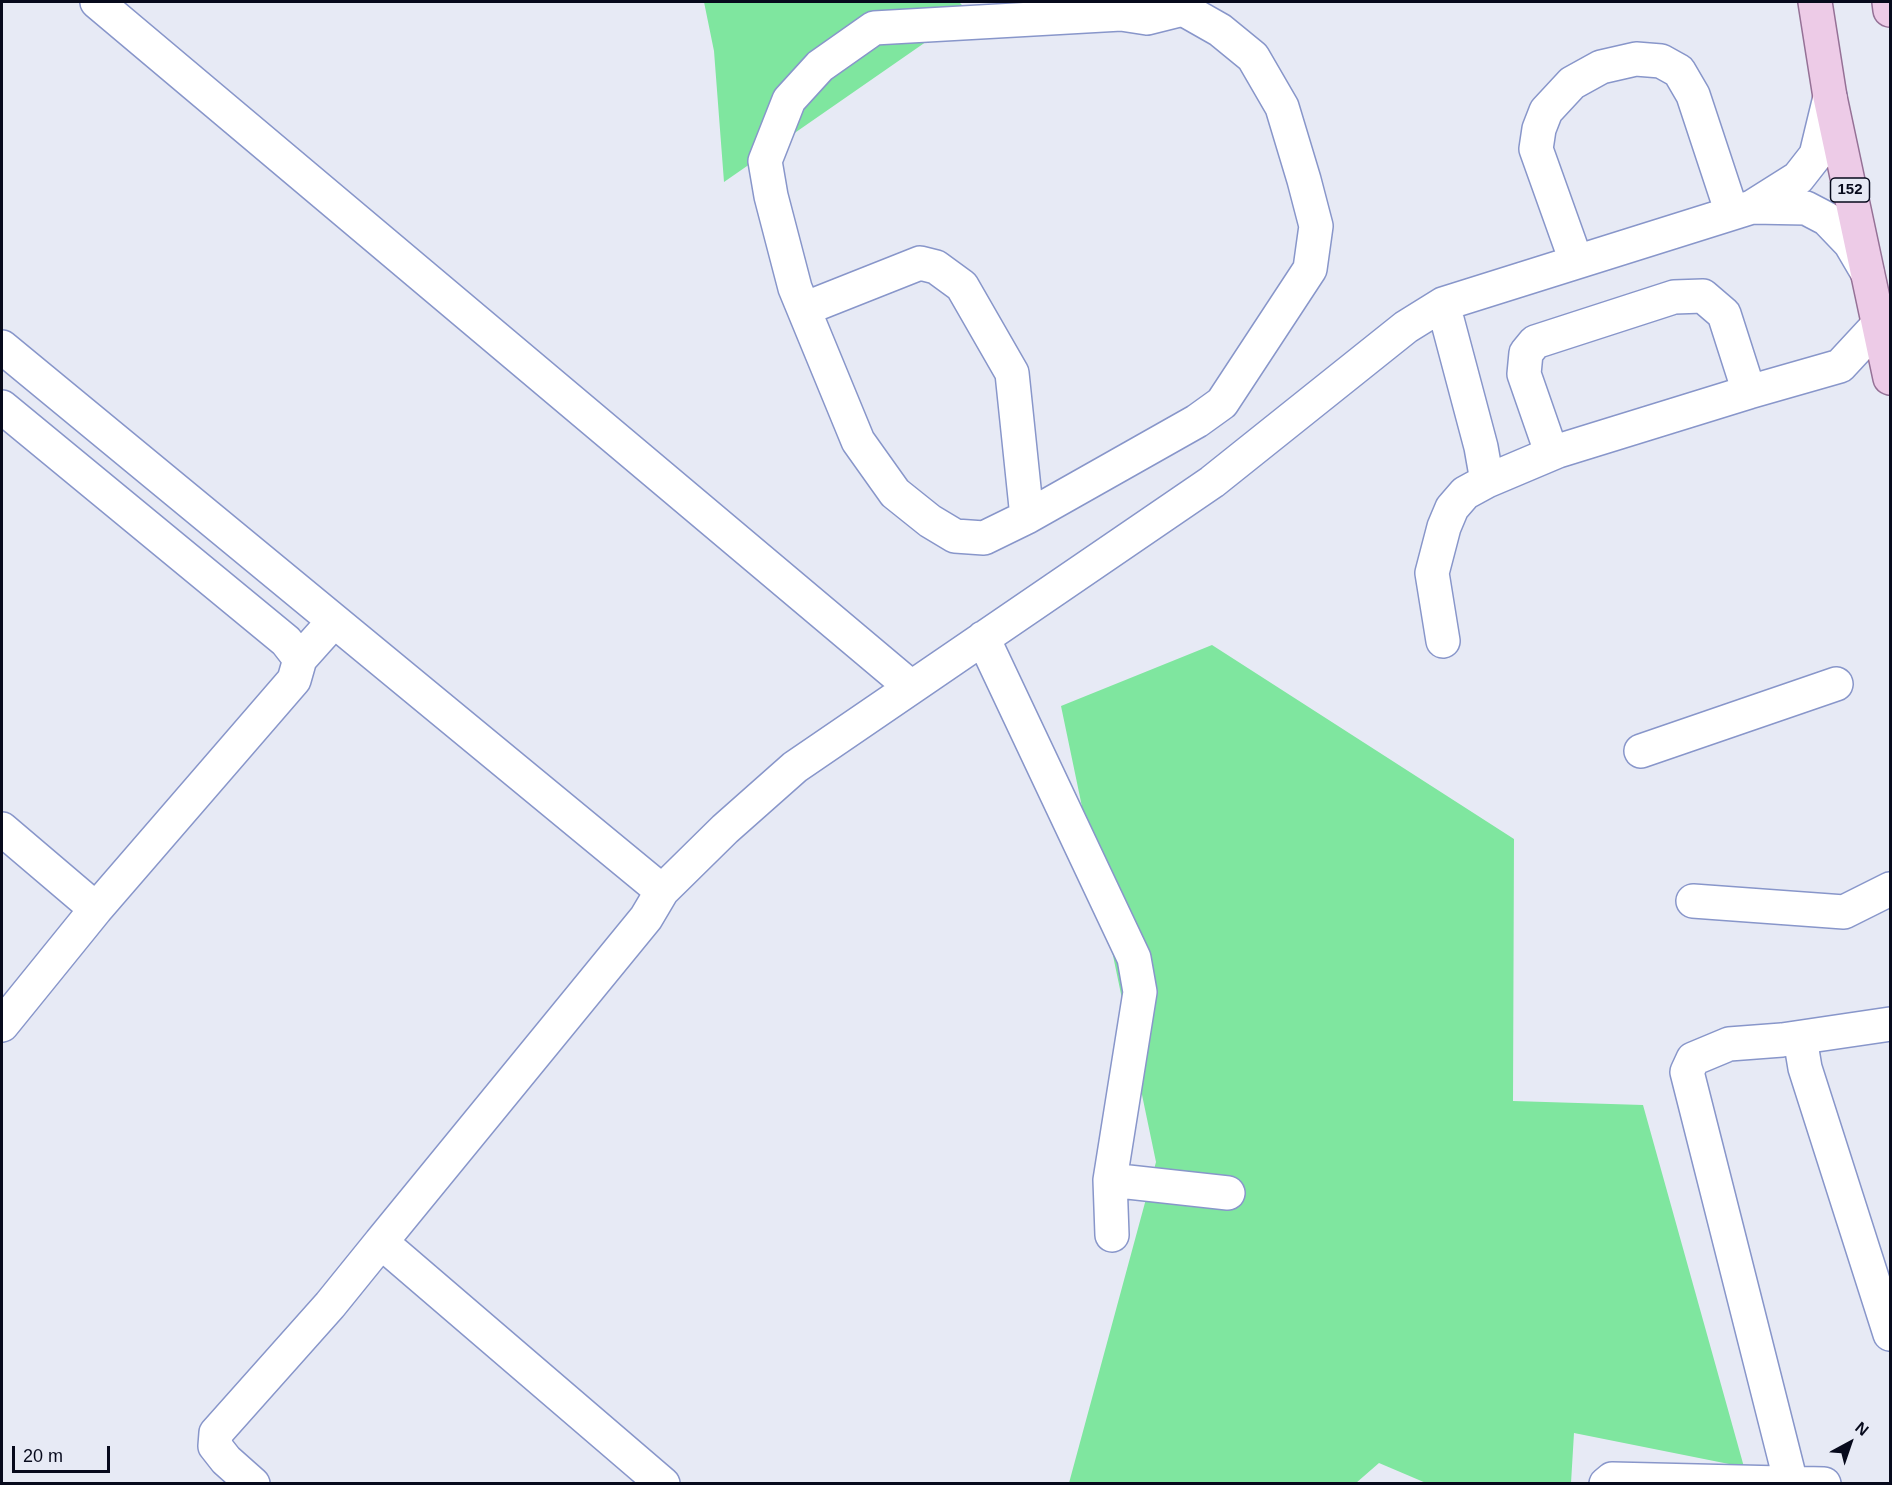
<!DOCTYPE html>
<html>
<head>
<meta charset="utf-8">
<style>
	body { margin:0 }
	#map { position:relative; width:1892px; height:1485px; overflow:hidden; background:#e7eaf5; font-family:Arial,sans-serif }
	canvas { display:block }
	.frame { position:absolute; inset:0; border:3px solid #070a1c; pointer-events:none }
	.north { position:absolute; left:1820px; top:1413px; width:60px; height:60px; -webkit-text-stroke:4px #e7eaf5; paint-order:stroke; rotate:40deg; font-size:16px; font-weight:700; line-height:24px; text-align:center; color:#070a1c }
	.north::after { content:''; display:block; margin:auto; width:21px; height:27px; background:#070a1c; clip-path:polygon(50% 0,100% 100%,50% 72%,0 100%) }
	.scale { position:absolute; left:12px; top:1446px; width:98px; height:27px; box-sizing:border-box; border:3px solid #070a1c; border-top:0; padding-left:8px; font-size:18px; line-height:21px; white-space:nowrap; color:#070a1c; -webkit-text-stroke:4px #e7eaf5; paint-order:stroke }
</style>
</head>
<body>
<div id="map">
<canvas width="1892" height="1485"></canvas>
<div class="frame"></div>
<div class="north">N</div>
<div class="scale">20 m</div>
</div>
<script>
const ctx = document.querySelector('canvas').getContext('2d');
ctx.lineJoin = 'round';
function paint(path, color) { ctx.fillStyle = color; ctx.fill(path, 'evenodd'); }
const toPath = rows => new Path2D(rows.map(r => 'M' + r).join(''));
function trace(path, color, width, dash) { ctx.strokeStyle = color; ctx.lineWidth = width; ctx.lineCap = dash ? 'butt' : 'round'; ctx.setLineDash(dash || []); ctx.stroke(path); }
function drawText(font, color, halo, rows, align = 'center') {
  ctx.font = font + ' Arial,sans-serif'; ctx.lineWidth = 4.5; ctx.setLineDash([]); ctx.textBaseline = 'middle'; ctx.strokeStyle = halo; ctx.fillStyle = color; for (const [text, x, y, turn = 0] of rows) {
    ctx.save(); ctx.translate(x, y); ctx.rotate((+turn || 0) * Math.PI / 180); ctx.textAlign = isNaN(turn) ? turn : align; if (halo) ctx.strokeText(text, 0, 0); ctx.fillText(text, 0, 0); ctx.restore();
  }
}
paint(toPath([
	[704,2,959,2,969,12,724,182,714,51],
	[1212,645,1514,839,1513,1101,1643,1105,1744,1467,1574,1433,1571,1483,1426,1483,1379,1463,1356,1483,1069,1483,1156,1162,1061,706]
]), '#7fe69f');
const minor = toPath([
	[97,2,911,687],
	[1183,9,1220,30,1253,57,1282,107,1304,180,1316,226,1310,269,1222,403,1197,421,1027,517,984,538,955,536,930,521,895,493,858,441,795,288,771,196,765,161,789,100,820,66,874,28,1121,14,1147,18,1183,9],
	[1830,97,1816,155,1798,178,1752,207,1806,208,1827,219,1850,243,1867,272],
	[1576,261,1536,149,1539,129,1546,111,1572,83,1601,67,1636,59,1661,61,1679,71,1693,95,1732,213],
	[804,309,920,263,936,267,962,286,1012,373,1027,517],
	[2,347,662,891],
	[1749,392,1558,451,1548,443,1524,374,1526,353,1535,342,1674,297,1703,296,1724,314,1749,392,1840,366,1878,325],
	[2,407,286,641,300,659],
	[1487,481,1558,451],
	[983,638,1134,958,1140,992,1110,1180,1112,1235],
	[1443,641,1432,573,1444,527,1452,508,1465,493,1487,481,1481,447,1443,304],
	[1641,751,1836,684],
	[2,829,96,909],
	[1693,901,1844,912,1890,889],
	[2,1025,96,909,294,680,300,659,334,621],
	[1800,1038,1805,1068,1890,1334],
	[1110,1180,1228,1193],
	[1791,1483,1687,1072,1693,1059,1729,1044,1782,1040,1890,1024],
	[253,1484,226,1460,215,1446,216,1433,330,1305,381,1242],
	[663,1484,381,1242,646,918,662,891,725,829,795,767,1212,482,1406,327,1443,304,1752,207],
	[1606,1484,1612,1479,1824,1484]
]);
const major = toPath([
	[1815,2,1830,97,1890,378],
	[1889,2,1890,10]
]);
trace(minor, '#8896ca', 36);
trace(major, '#957196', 36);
trace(minor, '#fff', 33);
trace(major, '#edcbe7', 33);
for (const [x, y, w] of [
	[1850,190,39]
]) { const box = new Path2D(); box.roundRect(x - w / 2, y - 12, w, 24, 4.5); ctx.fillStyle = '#e7eaf5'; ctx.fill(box); trace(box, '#070a1c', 1.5); }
drawText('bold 15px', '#070a1c', null, [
	["152",1850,190]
]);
</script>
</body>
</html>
